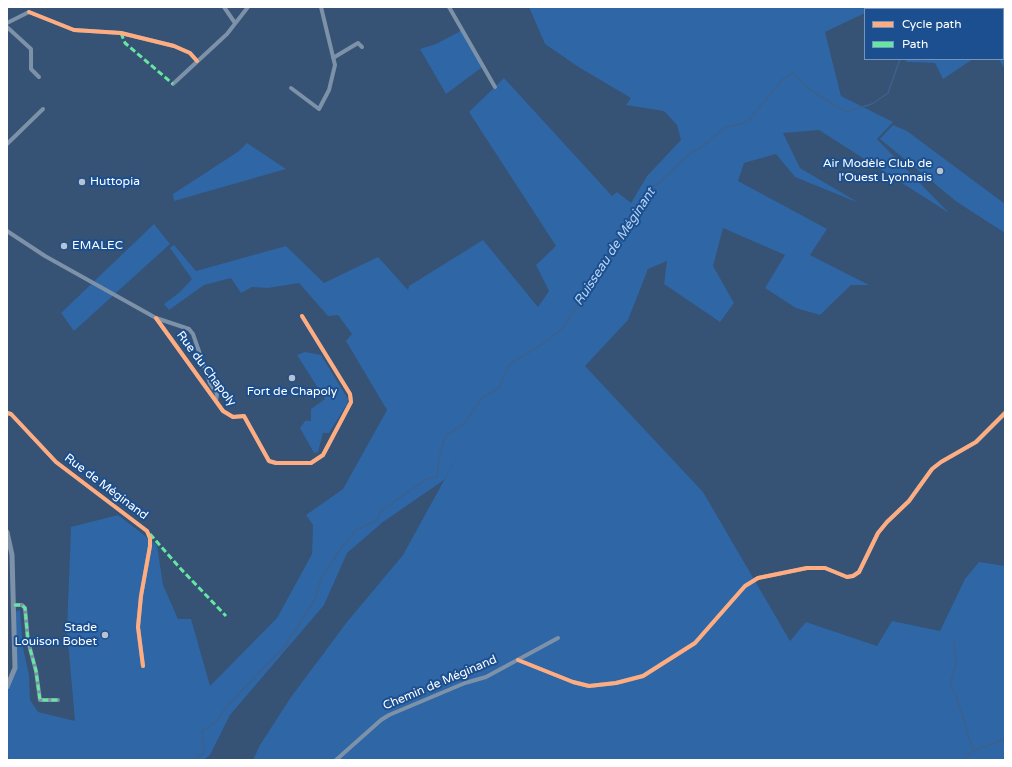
<!DOCTYPE html>
<html>
<head>
<meta charset="utf-8">
<style>
	body { margin:0 }
	#map { position:relative; width:1012px; height:767px; overflow:hidden; background:#365274; font-family:"Varela Round",sans-serif }
	canvas { display:block }
	.frame { position:absolute; inset:0; border:8px solid #fff; pointer-events:none }
	.legend { position:absolute; left:864px; top:8px; width:140px; height:52px; box-sizing:border-box; background:#1b4f8f; border:1px solid #7695bc; margin:0; padding:5px 7px; list-style:none; font-size:12px; color:#fff }
	.legend li { display:flex; align-items:center; gap:8px; height:20px }
	.legend b { width:20px; border:1px solid #7695bc }
</style>
</head>
<body>
<div id="map">
<canvas width="1012" height="767"></canvas>
<div class="frame"></div>
<ul class="legend">
<li><b style="height:5px;background:#ffac80"></b>Cycle path</li>
<li><b style="height:5px;background:#66e7a1"></b>Path</li>
</ul>
</div>
<script>
const ctx = document.querySelector('canvas').getContext('2d');
ctx.lineJoin = 'round';
function paint(path, color) { ctx.fillStyle = color; ctx.fill(path, 'evenodd'); }
const toPath = rows => new Path2D(rows.map(r => 'M' + r).join(''));
function trace(path, color, width, dash) { ctx.strokeStyle = color; ctx.lineWidth = width; ctx.lineCap = dash ? 'butt' : 'round'; ctx.setLineDash(dash || []); ctx.stroke(path); }
function drawText(font, color, halo, rows, align = 'center') {
  ctx.font = font + ' "Varela Round",sans-serif'; ctx.lineWidth = 4; ctx.setLineDash([]); ctx.textBaseline = 'middle'; ctx.strokeStyle = halo; ctx.fillStyle = color; for (const [text, x, y, turn = 0] of rows) {
    ctx.save(); ctx.translate(x, y); ctx.rotate((+turn || 0) * Math.PI / 180); ctx.textAlign = isNaN(turn) ? turn : align; if (halo) ctx.strokeText(text, 0, 0); ctx.fillText(text, 0, 0); ctx.restore();
  }
}
paint(toPath([
	[529,7,878,7,865,9,865,13,825,32,841,96,893,122,877,139,949,213,819,130,783,133,800,168,859,203,795,177,776,154,744,163,738,181,827,229,810,255,869,285,851,285,820,315,796,308,765,288,785,255,723,228,713,266,734,303,720,322,664,284,667,261,648,269,628,320,585,366,703,492,790,641,806,622,877,646,892,621,940,631,965,579,979,562,1005,566,1005,760,253,760,260,745,291,697,347,622,403,555,464,444,444,480,383,522,347,553,324,605,230,715,210,755,204,760,9,760,7,753,7,693,16,671,14,612,20,610,23,648,29,675,30,700,38,712,75,721,67,630,71,527,118,515,157,545,163,585,178,619,191,619,210,686,277,618,312,554,313,525,306,515,343,489,387,410,346,341,352,334,338,315,328,316,299,283,268,288,252,287,241,293,231,278,204,285,169,310,164,304,180,292,192,279,170,248,174,245,196,271,286,246,324,283,378,257,408,290,409,286,483,240,538,307,549,291,536,265,556,246,469,112,504,78,612,196,617,192,631,203,647,176,681,140,677,125,664,111,626,105,631,98,580,68,545,44],
	[923,7,1005,7,1005,70,999,59,1003,59,1003,9,923,9],
	[461,28,484,69,481,68,446,94,420,49,436,44,459,32],
	[904,59,973,59,943,79,935,63,907,62],
	[893,125,907,131,1005,204,1005,233,957,202,880,139],
	[247,143,286,169,174,201,173,194,239,151],
	[154,224,170,244,74,331,61,313],
	[305,352,321,355,348,399,347,404,329,433,323,433,318,452,314,453,300,428,305,421,311,421,311,409,325,399,297,355]
]), '#2f66a5');
trace(toPath([
	[905,9,905,8],
	[1003,23,1005,22],
	[915,59,923,60,932,59],
	[954,643,956,665,950,683,957,698,973,751],
	[193,760,204,753,202,731,215,723,228,705,285,646,314,601,321,579,338,552,356,530,377,520,381,511,425,480,437,476,439,457,446,435,464,424,482,398,500,387,503,377,510,364,541,345,563,328,631,218,642,210,654,187,692,152,701,148,724,128,747,122,782,80,793,73,809,89,846,112,872,104,888,93,900,59],
	[964,760,973,751,1005,739]
]), '#3b618d', 1.5);
trace(toPath([
	[224,7,235,23],
	[449,7,495,87],
	[29,12,74,30,121,33,174,46,190,53,197,61],
	[7,23,29,12],
	[7,27,31,49,31,69,39,77],
	[333,58,358,43,362,47],
	[173,84,227,34,248,7],
	[291,88,319,109,329,90,335,65,321,7],
	[7,144,43,109],
	[7,231,45,256,156,318,189,329,193,334,210,383,217,394,216,401],
	[156,318,223,411,233,417,244,416,269,461,276,463,311,463,323,455,351,402,350,394,302,316],
	[7,413,11,414,56,462,147,531,150,538,150,546,141,596,138,627,143,666],
	[14,605,22,605,25,608,28,641,36,671,40,700,58,700],
	[518,660,573,682,589,686,616,683,643,676,695,643,745,586,758,578,807,568,825,568,847,577,853,576,859,572,878,533,887,522,909,501,932,469,941,462,976,442,1005,413],
	[336,760,381,720,389,715,465,683,486,677,558,638]
]), '#7d92a8', 4);
trace(toPath([
	[7,532,12,555,15,668,7,687]
]), '#7d92a8', 5);
trace(toPath([
	[121,33,125,43,173,84],
	[150,534,179,567,226,616],
	[14,605,22,605,25,608,28,641,36,671,40,700,58,700]
]), '#66e7a1', 3, [6, 3]);
trace(toPath([
	[29,12,74,30,121,33,174,46,190,53,197,61],
	[156,318,223,411,233,417,244,416,269,461,276,463,311,463,323,455,351,402,350,394,302,316],
	[7,413,11,414,56,462,147,531,150,538,150,546,141,596,138,627,143,666],
	[518,660,573,682,589,686,616,683,643,676,695,643,745,586,758,578,807,568,825,568,847,577,853,576,859,572,878,533,887,522,909,501,932,469,941,462,976,442,1005,413]
]), '#ffac80', 4);
for (const [x, y, r, color] of [
	[940,171,4,"#b9c2ce"],
	[82,182,4,"#b9c2ce"],
	[64,246,4,"#b9c2ce"],
	[292,378,4,"#b9c2ce"],
	[105,635,4,"#b9c2ce"]
]) { const dot = new Path2D(); dot.arc(x, y, r, 0, 2 * Math.PI); ctx.fillStyle = color; ctx.fill(dot); trace(dot, '#1b4f8f', 1.5); }
drawText('12px', '#fff', '#1b4f8f', [
	["Air Modèle Club de",932,164],
	["l'Ouest Lyonnais",932,178],
	["Huttopia",90,182,"left"],
	["EMALEC",72,246,"left"],
	["Fort de Chapoly",292,392,"center"],
	["Stade",97,628],
	["Louison Bobet",97,642]
], 'right');
drawText('12px', '#fff', '#1b4f8f', [
	["Rue du Chapoly",206,369,53],
	["Rue de Méginand",106,487,37],
	["Chemin de Méginand",440,683,-23]
]);
drawText('italic 13px', '#b5d3f5', '#1b4f8f', [
	["Ruisseau de Méginant",615,247,-57]
]);
</script>
</body>
</html>
